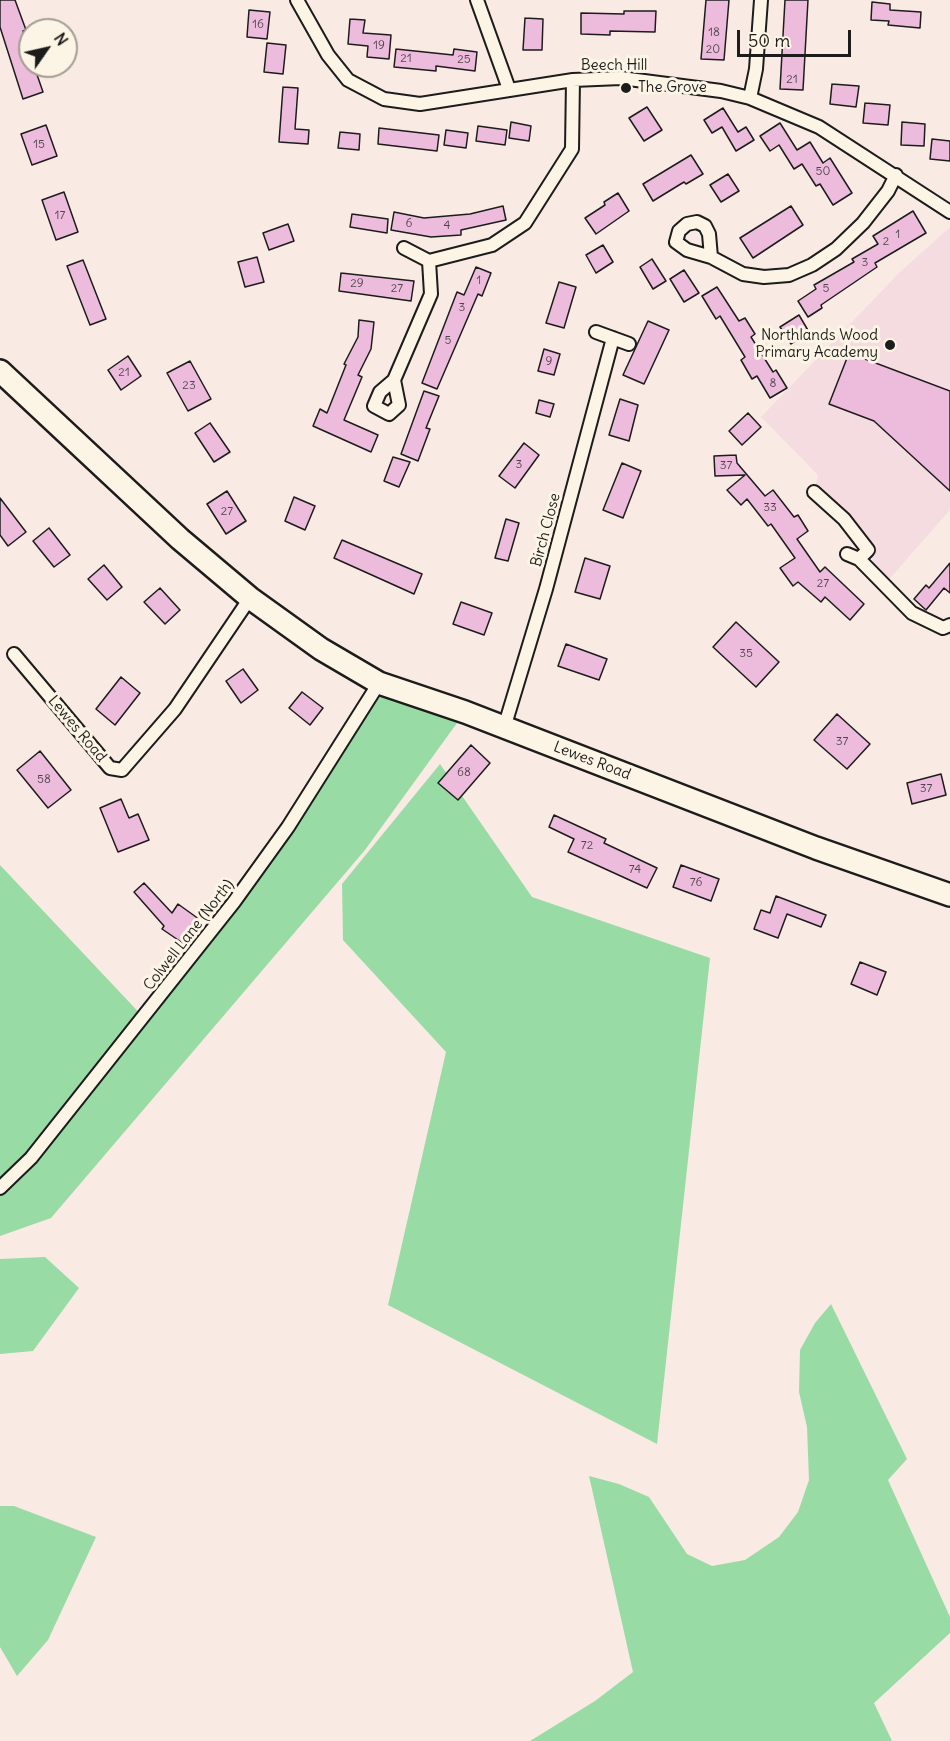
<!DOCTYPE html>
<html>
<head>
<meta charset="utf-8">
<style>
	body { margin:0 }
	#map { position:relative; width:950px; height:1741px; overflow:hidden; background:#f9eae3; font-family:Delius,sans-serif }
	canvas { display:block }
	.north { position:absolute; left:18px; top:18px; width:60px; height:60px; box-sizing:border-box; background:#fcf5e5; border:2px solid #a29e95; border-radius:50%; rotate:56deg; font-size:16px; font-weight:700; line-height:24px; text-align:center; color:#1c1c1c }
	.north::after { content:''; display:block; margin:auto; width:21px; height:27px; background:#1c1c1c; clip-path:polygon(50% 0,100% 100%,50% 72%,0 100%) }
	.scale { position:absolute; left:737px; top:30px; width:114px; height:27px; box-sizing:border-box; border:3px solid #1c1c1c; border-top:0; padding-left:8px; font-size:18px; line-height:21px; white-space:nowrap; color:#1c1c1c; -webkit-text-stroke:4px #fcf5e5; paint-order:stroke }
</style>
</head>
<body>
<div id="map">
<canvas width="950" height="1741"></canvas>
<div class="north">N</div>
<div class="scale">50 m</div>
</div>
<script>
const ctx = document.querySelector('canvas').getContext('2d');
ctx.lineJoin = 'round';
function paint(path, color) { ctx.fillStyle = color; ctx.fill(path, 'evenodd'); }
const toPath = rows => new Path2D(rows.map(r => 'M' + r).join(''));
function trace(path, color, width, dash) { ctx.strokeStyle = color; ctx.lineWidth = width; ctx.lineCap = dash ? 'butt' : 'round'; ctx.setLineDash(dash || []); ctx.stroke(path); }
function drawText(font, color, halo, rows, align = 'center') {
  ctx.font = font + ' Delius,sans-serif'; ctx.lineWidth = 6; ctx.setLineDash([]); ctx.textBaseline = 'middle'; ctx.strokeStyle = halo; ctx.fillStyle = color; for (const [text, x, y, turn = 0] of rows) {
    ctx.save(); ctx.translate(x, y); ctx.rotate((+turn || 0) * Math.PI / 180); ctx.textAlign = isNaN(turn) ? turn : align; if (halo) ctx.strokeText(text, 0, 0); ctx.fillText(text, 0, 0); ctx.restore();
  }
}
paint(toPath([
	[950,227,950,510,884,585,868,550,814,492,818,475,761,417,900,272]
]), '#f5dce1');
paint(toPath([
	[379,683,465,712,365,850,51,1218,0,1236,0,865,147,1021,234,902],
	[440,764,532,897,710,958,657,1444,388,1305,446,1052,343,940,342,884],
	[45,1257,79,1288,33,1351,0,1354,0,1259],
	[831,1304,907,1459,888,1480,950,1617,950,1633,874,1703,892,1741,530,1741,595,1701,633,1672,589,1476,619,1484,649,1497,687,1554,712,1566,745,1560,779,1537,798,1512,809,1480,807,1427,799,1392,800,1350,815,1323],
	[0,1506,14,1506,96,1537,48,1640,17,1676,0,1647]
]), '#99dba5');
const building = toPath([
	[0,0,15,0,26,30,23,31,30,53,30,66,34,66,43,92,23,99,0,27,0,0],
	[706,0,729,0,724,60,701,59,706,0],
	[785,0,808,0,803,90,780,89,785,0],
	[872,2,890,4,890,10,921,12,920,28,888,25,889,21,871,20,872,2],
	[249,10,270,12,267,39,247,37,249,10],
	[624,11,656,11,655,32,610,31,610,35,581,34,581,13,624,14,624,11],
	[525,18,543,19,542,50,523,50,525,18],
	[350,19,365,20,363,33,391,35,389,59,367,57,368,46,348,44,350,19],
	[267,43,286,45,283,74,264,72,267,43],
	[396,49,453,55,454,49,477,52,475,71,436,66,436,71,394,67,396,49],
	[832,84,859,86,856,107,830,104,832,84],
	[283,87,298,88,295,129,309,130,308,144,279,142,283,87],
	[865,103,890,105,888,125,863,123,865,103],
	[647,107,662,130,644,141,629,118,647,107],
	[723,108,738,132,746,127,754,140,736,151,722,127,712,133,704,120,723,108],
	[511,122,531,126,529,141,509,138,511,122],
	[902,122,925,124,924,146,901,145,902,122],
	[780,123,797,150,810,142,823,163,830,158,852,193,833,205,820,184,816,186,802,164,794,169,779,145,770,151,760,136,780,123],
	[46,125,57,156,32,165,21,134,46,125],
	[478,126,507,130,505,145,476,141,478,126],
	[379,128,439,135,437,151,378,144,379,128],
	[446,130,468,133,466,148,444,145,446,130],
	[340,132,360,134,359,150,338,148,340,132],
	[932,139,950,141,950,161,930,159,932,139],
	[691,155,703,174,686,184,684,182,653,201,643,184,691,155],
	[728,174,739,191,721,202,710,185,728,174],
	[64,192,78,232,56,240,42,200,64,192],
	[618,193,629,211,596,234,585,218,605,205,604,202,618,193],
	[503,206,506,220,461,230,461,235,431,237,391,230,394,212,424,218,470,214,503,206],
	[791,206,803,225,753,258,740,238,791,206],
	[913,211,926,233,875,263,877,267,821,305,822,308,808,317,798,301,816,289,814,285,854,262,852,259,878,244,873,236,913,211],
	[352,214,388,219,387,233,350,227,352,214],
	[288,224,294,241,269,250,263,233,288,224],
	[603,245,613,262,596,273,586,255,603,245],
	[257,257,264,282,245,287,238,262,257,257],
	[652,259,666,281,653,289,640,267,652,259],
	[83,260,106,319,90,325,67,266,83,260],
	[476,267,491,273,482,296,478,294,437,389,422,383,457,292,464,295,476,267],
	[684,270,699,293,684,302,670,279,684,270],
	[341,273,414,281,411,301,339,291,341,273],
	[559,282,576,287,564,328,546,323,559,282],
	[717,287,739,321,745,318,755,334,751,337,773,372,776,370,787,388,770,398,757,376,752,379,741,360,745,357,720,316,716,319,702,296,717,287],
	[799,315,809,332,791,344,780,327,799,315],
	[359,320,374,322,371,349,358,375,362,377,344,420,378,435,371,452,313,426,320,409,327,413,346,365,344,364,358,337,359,320],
	[648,321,669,330,644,384,623,375,648,321],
	[544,349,560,354,554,375,538,371,544,349],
	[849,353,950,391,950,491,874,421,829,404,849,353],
	[128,356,141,376,121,390,108,370,128,356],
	[190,361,211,399,188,411,167,373,190,361],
	[424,391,439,396,426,428,430,429,418,461,401,454,424,391],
	[620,399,638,405,629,441,609,435,620,399],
	[539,400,554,404,550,417,536,413,539,400],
	[748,413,761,427,742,445,729,431,748,413],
	[210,423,230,452,214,462,195,433,210,423],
	[524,443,539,455,515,488,499,476,524,443],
	[736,455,737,463,765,496,773,490,794,517,798,515,808,531,797,539,820,572,825,567,864,604,850,620,825,597,821,602,798,582,793,586,780,568,795,558,771,524,768,526,747,499,741,505,727,490,745,475,715,476,714,456,736,455],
	[393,457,410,462,399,487,384,481,393,457],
	[622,463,641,471,623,518,603,510,622,463],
	[227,491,246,521,226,534,207,504,227,491],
	[294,497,315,506,305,530,285,521,294,497],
	[0,498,26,532,8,546,0,535,0,498],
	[506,519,519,523,508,561,495,558,506,519],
	[49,528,70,555,54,567,33,541,49,528],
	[342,540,422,574,414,594,334,558,342,540],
	[585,558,610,566,600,599,575,592,585,558],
	[950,563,950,593,944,588,926,610,914,599,926,585,929,588,950,563],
	[104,565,122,587,107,600,88,579,104,565],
	[160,588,180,610,165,624,144,602,160,588],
	[461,602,492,613,484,635,453,624,461,602],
	[736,622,779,662,756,687,713,647,736,622],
	[566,644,607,659,599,680,558,666,566,644],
	[243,669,258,690,241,703,226,681,243,669],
	[121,677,140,693,115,725,96,709,121,677],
	[302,692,323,708,310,725,289,708,302,692],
	[837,714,870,744,847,769,814,740,837,714],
	[471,745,490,763,458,800,438,783,471,745],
	[40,751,71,790,48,808,17,770,40,751],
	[941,774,946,795,912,804,907,783,941,774],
	[121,799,129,818,138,814,149,840,118,852,100,808,121,799],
	[554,815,606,839,604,843,657,868,647,888,568,852,574,839,549,827,554,815],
	[681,865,719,879,711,901,673,887,681,865],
	[144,883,172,913,178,904,203,922,187,946,162,929,164,926,134,892,144,883],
	[776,896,826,915,821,927,787,914,778,938,754,929,761,910,770,913,776,896],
	[860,962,886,972,877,995,851,984,860,962]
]);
paint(building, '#edbcdd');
trace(building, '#1c1c1c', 1.5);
const street = toPath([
	[297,0,328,55,348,80,384,99,420,104,573,80,621,78,721,91,750,98,819,127,950,212],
	[477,0,509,89],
	[750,98,756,69,761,0],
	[404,248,429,261],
	[711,257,709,234,705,226,697,222,687,224,679,231,676,242,687,250,711,257,743,274,764,277,789,275,812,265,836,249,863,223,888,191,896,175],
	[596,332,629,344],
	[394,380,380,392,374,406,389,414,399,405,394,380,431,294,429,261,492,245,525,223,572,149,573,80],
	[814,492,844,519,868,550,859,559],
	[847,554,859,559,912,613,943,628,950,625],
	[14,654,110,768,122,770,175,709,250,598],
	[504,728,546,589,613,338],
	[0,1188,31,1158,234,902,288,827,379,683]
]);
const highway = toPath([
	[0,371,180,539,250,598,321,649,379,683,465,712,816,848,950,895]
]);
trace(street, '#1c1c1c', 16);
trace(highway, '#1c1c1c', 26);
trace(street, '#fcf5e5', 12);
trace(highway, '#fcf5e5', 21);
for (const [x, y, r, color] of [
	[626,88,6,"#1c1c1c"],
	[890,345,6,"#1c1c1c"]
]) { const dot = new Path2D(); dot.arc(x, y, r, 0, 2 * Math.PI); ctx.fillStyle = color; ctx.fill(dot); trace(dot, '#fcf5e5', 2); }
drawText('12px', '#50444c', null, [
	["16",258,25],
	["18",714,33],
	["19",379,46],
	["20",713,50],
	["21",406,59],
	["25",464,60],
	["21",792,80],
	["15",39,145],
	["50",823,172],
	["17",60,216],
	["6",409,224],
	["4",447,226],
	["1",898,235],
	["2",886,242],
	["3",865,263],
	["1",479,281],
	["29",357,284],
	["27",397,289],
	["5",826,289],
	["3",462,308],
	["5",448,341],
	["9",549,362],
	["21",124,373],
	["8",773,384],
	["23",189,386],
	["3",519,465],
	["37",726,466],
	["33",770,508],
	["27",227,512],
	["27",823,584],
	["35",746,654],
	["37",842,742],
	["68",464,773],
	["58",44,780],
	["37",926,789],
	["72",587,846],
	["74",635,870],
	["76",696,883]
]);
drawText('15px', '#1c1c1c', '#fcf5e5', [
	["Beech Hill",614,66],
	["Birch Close",546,530,-75],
	["Lewes Road",77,729,50],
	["Lewes Road",592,761,21],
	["Colwell Lane (North)",189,935,-52]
]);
drawText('15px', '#1c1c1c', '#fcf5e5', [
	["The Grove",638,88],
	["Northlands Wood",878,336,"right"],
	["Primary Academy",878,353,"right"]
], 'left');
</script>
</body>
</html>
